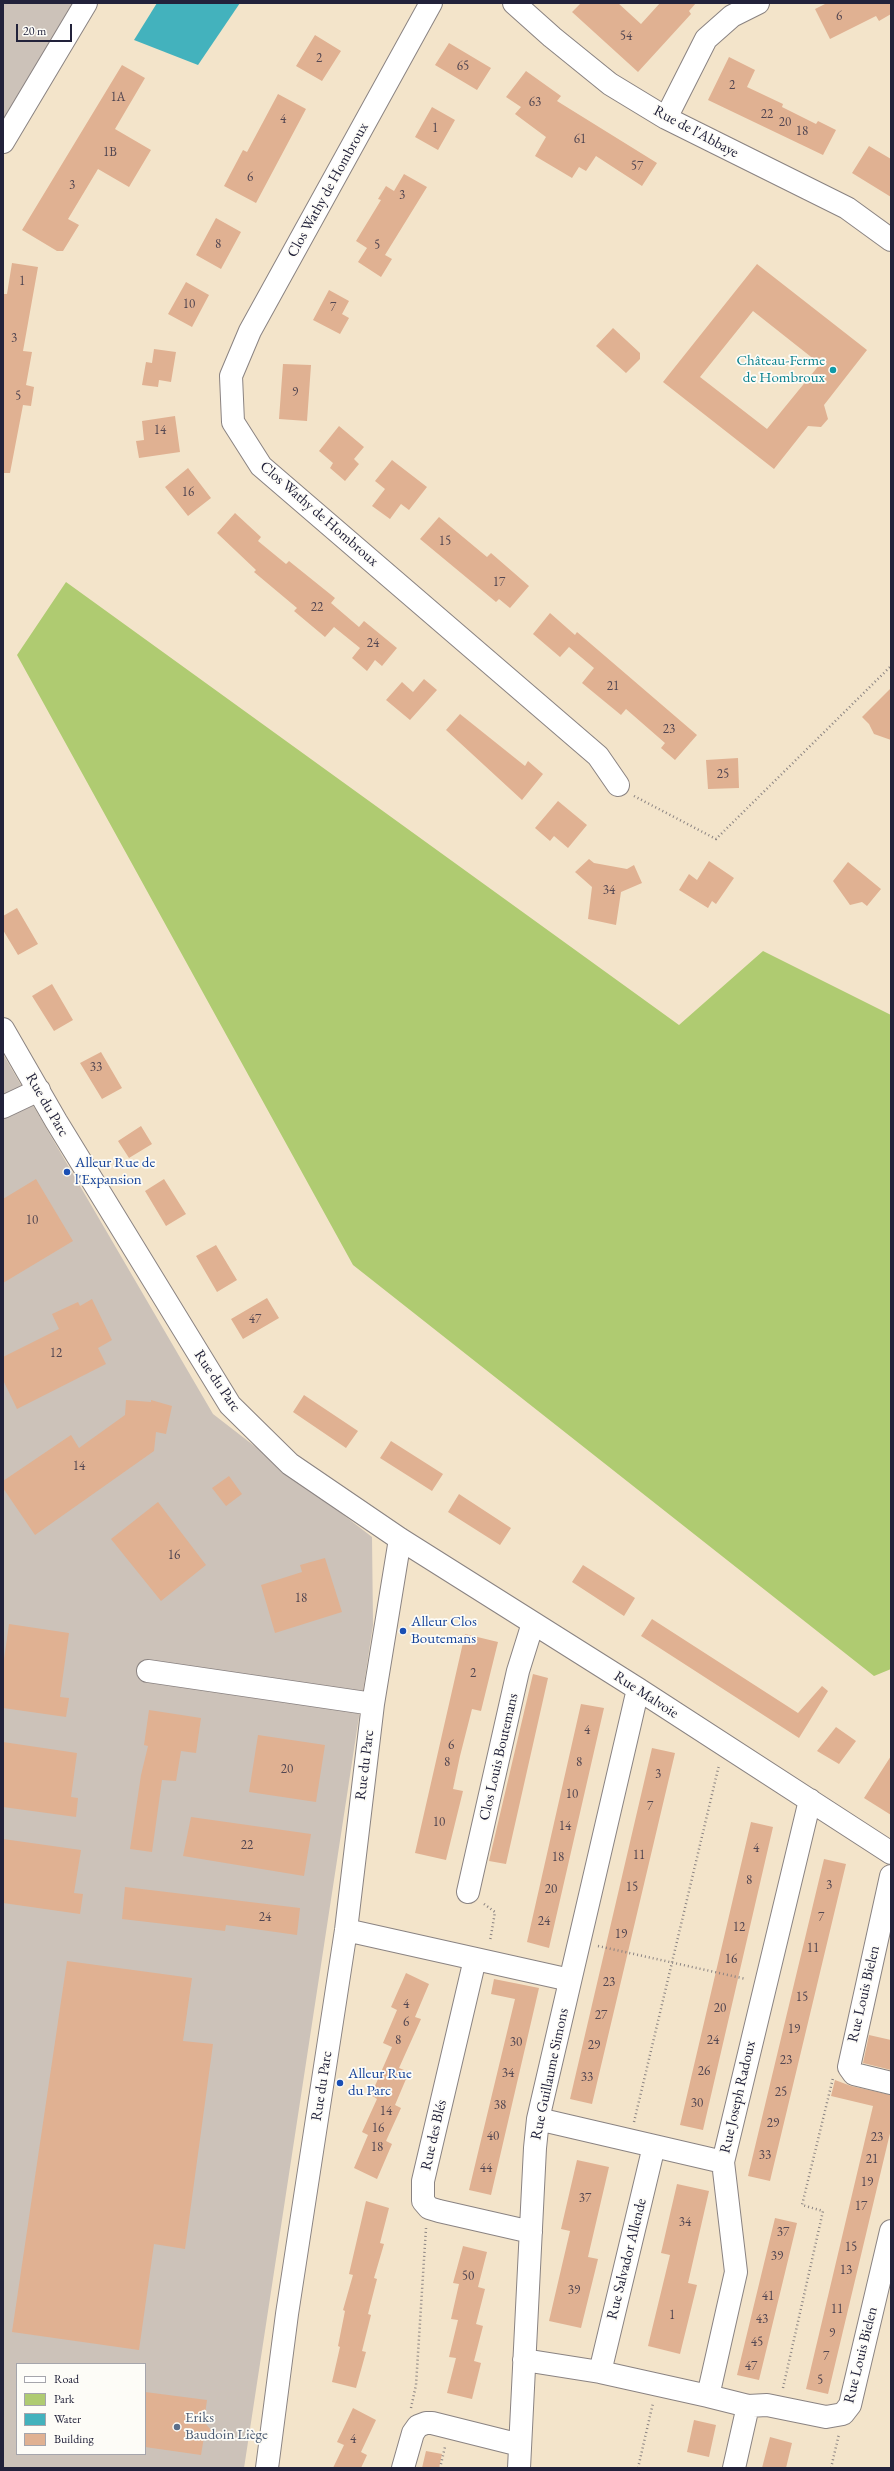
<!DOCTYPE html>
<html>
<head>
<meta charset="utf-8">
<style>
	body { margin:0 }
	#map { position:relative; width:894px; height:2471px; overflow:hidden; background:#f3e4ca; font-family:"EB Garamond",serif }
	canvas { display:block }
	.frame { position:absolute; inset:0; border:4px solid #22223b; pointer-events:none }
	.legend { position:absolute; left:16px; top:2363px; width:130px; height:92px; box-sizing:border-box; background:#fdfcf7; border:1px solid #a5a5ac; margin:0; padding:5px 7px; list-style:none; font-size:12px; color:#22223b }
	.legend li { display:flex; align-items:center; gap:8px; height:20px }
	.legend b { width:20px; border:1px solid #a5a5ac }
	.scale { position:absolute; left:16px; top:24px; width:56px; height:18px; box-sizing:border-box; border:2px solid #22223b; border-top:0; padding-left:5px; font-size:12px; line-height:14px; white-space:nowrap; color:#22223b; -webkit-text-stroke:3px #fdfcf7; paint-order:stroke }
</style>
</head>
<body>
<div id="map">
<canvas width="894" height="2471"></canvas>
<div class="frame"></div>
<ul class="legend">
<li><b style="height:5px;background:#fff"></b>Road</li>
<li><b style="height:11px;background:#afcb71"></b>Park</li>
<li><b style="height:11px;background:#43b2bd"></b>Water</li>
<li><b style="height:11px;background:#e0b192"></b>Building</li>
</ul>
<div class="scale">20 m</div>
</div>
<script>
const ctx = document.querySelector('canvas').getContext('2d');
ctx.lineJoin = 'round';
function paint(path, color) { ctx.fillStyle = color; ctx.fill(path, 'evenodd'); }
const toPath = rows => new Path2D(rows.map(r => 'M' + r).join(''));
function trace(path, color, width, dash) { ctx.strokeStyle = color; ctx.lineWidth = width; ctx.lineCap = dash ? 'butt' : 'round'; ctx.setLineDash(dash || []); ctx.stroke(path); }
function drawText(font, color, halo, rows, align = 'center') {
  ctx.font = font + ' "EB Garamond",serif'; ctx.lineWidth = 3.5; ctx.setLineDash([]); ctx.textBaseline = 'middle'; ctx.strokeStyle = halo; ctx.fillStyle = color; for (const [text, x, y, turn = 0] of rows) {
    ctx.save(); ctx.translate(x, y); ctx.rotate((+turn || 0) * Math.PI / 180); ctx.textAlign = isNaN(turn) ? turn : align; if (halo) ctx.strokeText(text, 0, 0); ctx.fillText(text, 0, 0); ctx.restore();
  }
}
paint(toPath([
	[3,3,81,3,3,128],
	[3,1054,213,1414,372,1537,373,1625,244,2468,3,2468],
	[17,2364,145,2364,145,2454,17,2454]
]), '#ccc2b9');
paint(toPath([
	[66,582,679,1025,763,951,891,1015,891,1669,874,1676,353,1265,17,655]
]), '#afcb71');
paint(toPath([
	[157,3,240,3,198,65,134,40]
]), '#43b2bd');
paint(toPath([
	[581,3,618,3,641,24,660,3,696,3,689,11,691,14,638,72,572,12],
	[827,3,891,3,891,14,879,21,876,16,830,39,815,9],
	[315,35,341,51,322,81,296,66],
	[449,43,491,68,477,90,435,65],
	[729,57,755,70,747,87,783,104,782,107,816,124,818,121,836,130,823,155,708,100],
	[122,65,145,78,115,129,151,150,129,187,98,169,68,219,79,225,63,251,57,251,22,230],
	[526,71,561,96,557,101,657,163,642,186,596,156,586,171,579,167,572,178,535,156,546,137,515,114,521,107,506,97],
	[278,94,306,109,256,203,224,186,243,150,247,152],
	[432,107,455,120,438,150,415,137],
	[869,146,891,159,891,197,852,173],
	[404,174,427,187,385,255,392,259,381,277,358,262,367,248,356,241,381,200,378,199,386,186,394,191],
	[216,218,241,232,221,269,196,255],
	[12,263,38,267,23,351,32,352,26,385,34,387,31,406,23,405,10,473,3,473,3,294,7,294],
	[757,264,867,350,824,405,828,419,821,427,808,426,774,469,663,382],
	[753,311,820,364,767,429,700,377],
	[186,282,209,295,192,327,168,314],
	[329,290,349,301,342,314,349,318,340,334,313,320],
	[613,328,640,353,640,359,626,373,596,346],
	[154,349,176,352,171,382,159,380,158,387,142,385,146,362,152,363],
	[283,364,311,365,307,421,279,419],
	[175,416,180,452,139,458,136,441,144,440,142,421],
	[339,426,364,447,354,459,359,464,345,481,330,468,333,463,319,451],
	[392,460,427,487,409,510,401,504,390,519,372,506,385,489,375,481],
	[188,468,211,498,188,516,165,487],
	[235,513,261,537,258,541,286,564,289,561,335,598,331,603,359,627,364,621,397,648,382,666,375,660,367,671,352,658,360,648,334,627,325,637,294,611,297,608,254,572,256,570,217,533],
	[439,517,487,557,491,553,529,586,510,608,499,599,496,602,420,539],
	[550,613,575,635,577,632,697,735,675,760,661,748,665,743,626,709,621,715,582,683,594,668,569,647,560,657,533,634],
	[424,679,437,690,410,720,386,700,402,682,413,692],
	[891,688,891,740,874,734,869,724,862,717],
	[460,714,525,766,528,761,543,774,522,800,446,730],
	[738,758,739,788,708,789,706,760],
	[558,801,587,825,568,848,554,836,550,841,535,828],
	[589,859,594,863,627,869,634,865,642,883,621,892,616,925,588,919,592,887,575,872],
	[709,861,734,878,716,904,712,901,708,908,679,890,689,874,697,880],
	[848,862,881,889,867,906,862,902,850,905,833,881],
	[17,908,38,944,18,955,3,930,3,916],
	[52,984,73,1020,54,1031,32,996],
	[101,1052,122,1088,102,1099,80,1063],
	[141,1126,152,1144,129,1158,118,1141],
	[36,1179,73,1241,3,1283,3,1199],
	[164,1179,186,1214,166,1226,145,1191],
	[216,1245,237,1280,217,1292,196,1256],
	[267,1298,279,1318,243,1339,231,1319],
	[92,1299,112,1340,98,1348,106,1364,17,1409,3,1380,3,1357,59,1329,52,1314,78,1302,80,1306],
	[304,1395,358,1431,346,1448,293,1412],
	[126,1400,151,1402,151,1400,172,1406,166,1434,156,1432,154,1451,35,1535,3,1488,3,1481,71,1435,79,1448,125,1415],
	[391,1441,443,1474,432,1491,380,1458],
	[229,1476,242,1494,226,1506,212,1488],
	[459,1494,511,1528,500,1545,448,1512],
	[158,1502,206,1565,161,1601,111,1539],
	[325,1558,342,1612,275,1633,261,1585,302,1572,300,1565],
	[583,1565,635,1598,624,1616,572,1582],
	[652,1619,798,1713,822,1686,828,1691,799,1738,641,1636],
	[9,1624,69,1633,60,1697,69,1698,66,1717,3,1708,3,1666],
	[465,1634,498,1642,481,1711,472,1709,460,1756,453,1789,463,1791,446,1860,415,1853],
	[533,1674,548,1678,506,1864,489,1861],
	[581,1704,604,1708,549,1948,527,1942],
	[149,1710,201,1718,196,1753,181,1751,176,1781,162,1780,152,1852,130,1849,141,1775,148,1746,144,1745],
	[836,1727,856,1741,839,1764,817,1751],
	[258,1735,325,1745,316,1802,249,1792],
	[3,1742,77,1753,71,1797,78,1798,76,1817,3,1807],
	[652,1748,675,1753,592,2104,570,2099],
	[891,1756,891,1815,864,1798],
	[191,1817,311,1834,304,1876,183,1856],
	[751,1822,773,1827,703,2130,680,2125],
	[3,1839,81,1850,74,1893,83,1894,80,1914,3,1903],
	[824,1859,846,1864,770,2181,748,2176],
	[125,1887,300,1908,297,1935,226,1925,225,1931,122,1919],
	[67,1961,192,1978,183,2041,213,2044,185,2249,154,2244,139,2350,12,2332],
	[406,1973,429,1984,415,2017,421,2019,399,2068,409,2072,395,2105,401,2108,386,2141,392,2144,377,2179,354,2168,368,2135,362,2132,377,2099,371,2095,392,2047,383,2043,397,2010,391,2007],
	[494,1979,539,1988,491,2195,469,2190,515,1999,491,1994],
	[869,2035,891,2040,891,2070,863,2063],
	[835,2080,851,2086,891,2095,891,2129,828,2394,806,2389,873,2106,831,2096],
	[577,2160,609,2167,588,2257,598,2259,581,2328,549,2321,570,2231,561,2229],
	[677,2184,709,2191,688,2283,697,2285,680,2354,648,2346,670,2255,661,2253],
	[366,2201,389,2208,380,2243,384,2244,374,2278,377,2279,368,2314,371,2315,362,2351,366,2352,356,2388,332,2382,340,2347,338,2346,345,2311,343,2310,353,2275,349,2274],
	[775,2218,797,2223,759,2380,737,2375],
	[463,2246,487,2252,478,2287,485,2289,476,2324,483,2326,474,2361,481,2363,472,2399,447,2393,456,2358,449,2357,458,2320,451,2319,459,2284,453,2283],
	[145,2392,207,2400,204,2422,212,2431,204,2437,201,2455,145,2447],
	[353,2408,376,2420,361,2452,367,2455,361,2468,333,2468,344,2445,337,2442],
	[694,2420,716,2425,709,2457,687,2452],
	[770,2437,792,2443,786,2468,762,2468],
	[426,2451,442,2454,439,2468,422,2468]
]), '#e0b192');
const minor = toPath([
	[431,3,250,331,231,376,233,422,261,466,598,756,618,785],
	[514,3,552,37,610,84,666,118,847,208,891,240],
	[666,118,706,39,732,16,758,3],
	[3,142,86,3],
	[3,1029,56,1121,230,1405,290,1464,400,1539,638,1689,891,1853],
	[3,1107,39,1090],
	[148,1671,373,1704],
	[810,1800,723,2162,736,2272,708,2396,748,2406,767,2405,826,2417,843,2414,850,2405,891,2231],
	[891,1876,849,2067,854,2074,891,2083],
	[468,1892,518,1671,533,1623],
	[346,1930,570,1980],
	[475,1959,423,2181,423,2201,429,2208,439,2211,531,2232],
	[538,2119,723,2162],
	[524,2360,600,2372,708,2396],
	[600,2372,654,2146],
	[267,2468,287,2314,346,1930,373,1704,400,1539],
	[403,2468,413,2433,418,2426,426,2423,432,2423,520,2445],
	[519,2468,535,2148,538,2119,638,1689],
	[734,2468,748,2406]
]);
trace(minor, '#8a8382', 24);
trace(toPath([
	[634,796,716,839,891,666],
	[484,1904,495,1912,490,1941],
	[598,1946,746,1979],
	[634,2122,719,1765],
	[783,2388,823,2211,802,2205,833,2078],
	[411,2408,416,2385,426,2228],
	[440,2468,445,2447],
	[638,2468,653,2403],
	[831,2468,839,2434]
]), '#8a8382', 2.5, [1, 3]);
trace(minor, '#fff', 22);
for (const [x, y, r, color] of [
	[833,370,4,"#0f9aa8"],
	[67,1172,4,"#1a4fb4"],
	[403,1631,4,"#1a4fb4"],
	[340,2083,4,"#1a4fb4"],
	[177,2427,4,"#5c6f8a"]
]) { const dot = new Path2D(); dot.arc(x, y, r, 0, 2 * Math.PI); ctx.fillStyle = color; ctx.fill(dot); trace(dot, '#fdfcf7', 1.5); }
drawText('13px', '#524651', null, [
	["6",839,16],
	["54",626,36],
	["2",319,58],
	["65",463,66],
	["2",732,85],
	["1A",118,97],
	["63",535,102],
	["22",767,114],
	["4",283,119],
	["20",785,122],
	["1",435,128],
	["18",802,131],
	["61",580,139],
	["1B",110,152],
	["57",637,166],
	["6",250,177],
	["3",72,185],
	["3",402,195],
	["8",218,244],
	["5",377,245],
	["1",22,281],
	["10",189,304],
	["7",333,307],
	["3",14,338],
	["9",295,392],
	["5",18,396],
	["14",160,430],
	["16",188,492],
	["15",445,541],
	["17",499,582],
	["22",317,607],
	["24",373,643],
	["21",613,686],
	["23",669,729],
	["25",723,774],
	["34",609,890],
	["33",96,1067],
	["10",32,1220],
	["47",255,1319],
	["12",56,1353],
	["14",79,1466],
	["16",174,1555],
	["18",301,1598],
	["2",473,1673],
	["4",587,1730],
	["6",451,1745],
	["8",447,1762],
	["8",579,1762],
	["20",287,1769],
	["3",658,1774],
	["10",572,1794],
	["7",650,1806],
	["10",439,1822],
	["14",565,1826],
	["22",247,1845],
	["4",756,1848],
	["11",639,1855],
	["18",558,1857],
	["8",749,1880],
	["3",829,1885],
	["15",632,1887],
	["20",551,1889],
	["24",265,1917],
	["7",821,1917],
	["24",544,1921],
	["12",739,1927],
	["19",621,1934],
	["11",813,1948],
	["16",731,1959],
	["23",609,1982],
	["15",802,1997],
	["4",406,2004],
	["20",720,2008],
	["27",601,2015],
	["6",406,2022],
	["19",794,2029],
	["8",398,2040],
	["24",713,2040],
	["30",516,2042],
	["29",594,2045],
	["23",786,2060],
	["26",704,2071],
	["34",508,2073],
	["33",587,2077],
	["25",781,2092],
	["30",697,2103],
	["38",500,2105],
	["14",386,2111],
	["29",773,2123],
	["16",378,2128],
	["40",493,2136],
	["23",877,2137],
	["18",377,2147],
	["33",765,2155],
	["21",872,2159],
	["44",486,2168],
	["19",867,2182],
	["37",585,2198],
	["17",861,2206],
	["34",685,2222],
	["37",783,2232],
	["15",851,2247],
	["39",777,2256],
	["13",846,2270],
	["50",468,2276],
	["39",574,2290],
	["41",768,2296],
	["11",837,2309],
	["1",672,2315],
	["43",762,2319],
	["9",832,2333],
	["45",757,2342],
	["7",826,2356],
	["47",751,2366],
	["5",820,2380],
	["4",353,2439]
]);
drawText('15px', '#22223b', '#fdfcf7', [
	["Rue de l'Abbaye",696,132,28],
	["Clos Wathy de Hombroux",328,190,-61],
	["Clos Wathy de Hombroux",319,514,41],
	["Rue du Parc",47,1105,60],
	["Rue du Parc",217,1381,56],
	["Rue Malvoie",646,1695,33],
	["Clos Louis Boutemans",499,1757,-77],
	["Rue du Parc",365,1765,-83],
	["Rue Louis Bielen",864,1994,-77],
	["Rue Guillaume Simons",550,2074,-78],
	["Rue du Parc",322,2086,-81],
	["Rue Joseph Radoux",738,2097,-77],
	["Rue des Blés",434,2135,-77],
	["Rue Salvador Allende",627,2259,-76],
	["Rue Louis Bielen",861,2355,-76]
]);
drawText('15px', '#0d838f', '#fdfcf7', [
	["Château-Ferme",825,361],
	["de Hombroux",825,378]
], 'right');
drawText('15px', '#164399', '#fdfcf7', [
	["Alleur Rue de",75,1163],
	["l'Expansion",75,1180],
	["Alleur Clos",411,1622],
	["Boutemans",411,1639],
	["Alleur Rue",348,2074],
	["du Parc",348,2091]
], 'left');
drawText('15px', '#4e5e75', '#fdfcf7', [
	["Eriks",185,2418],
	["Baudoin Liège",185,2435]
], 'left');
</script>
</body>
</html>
